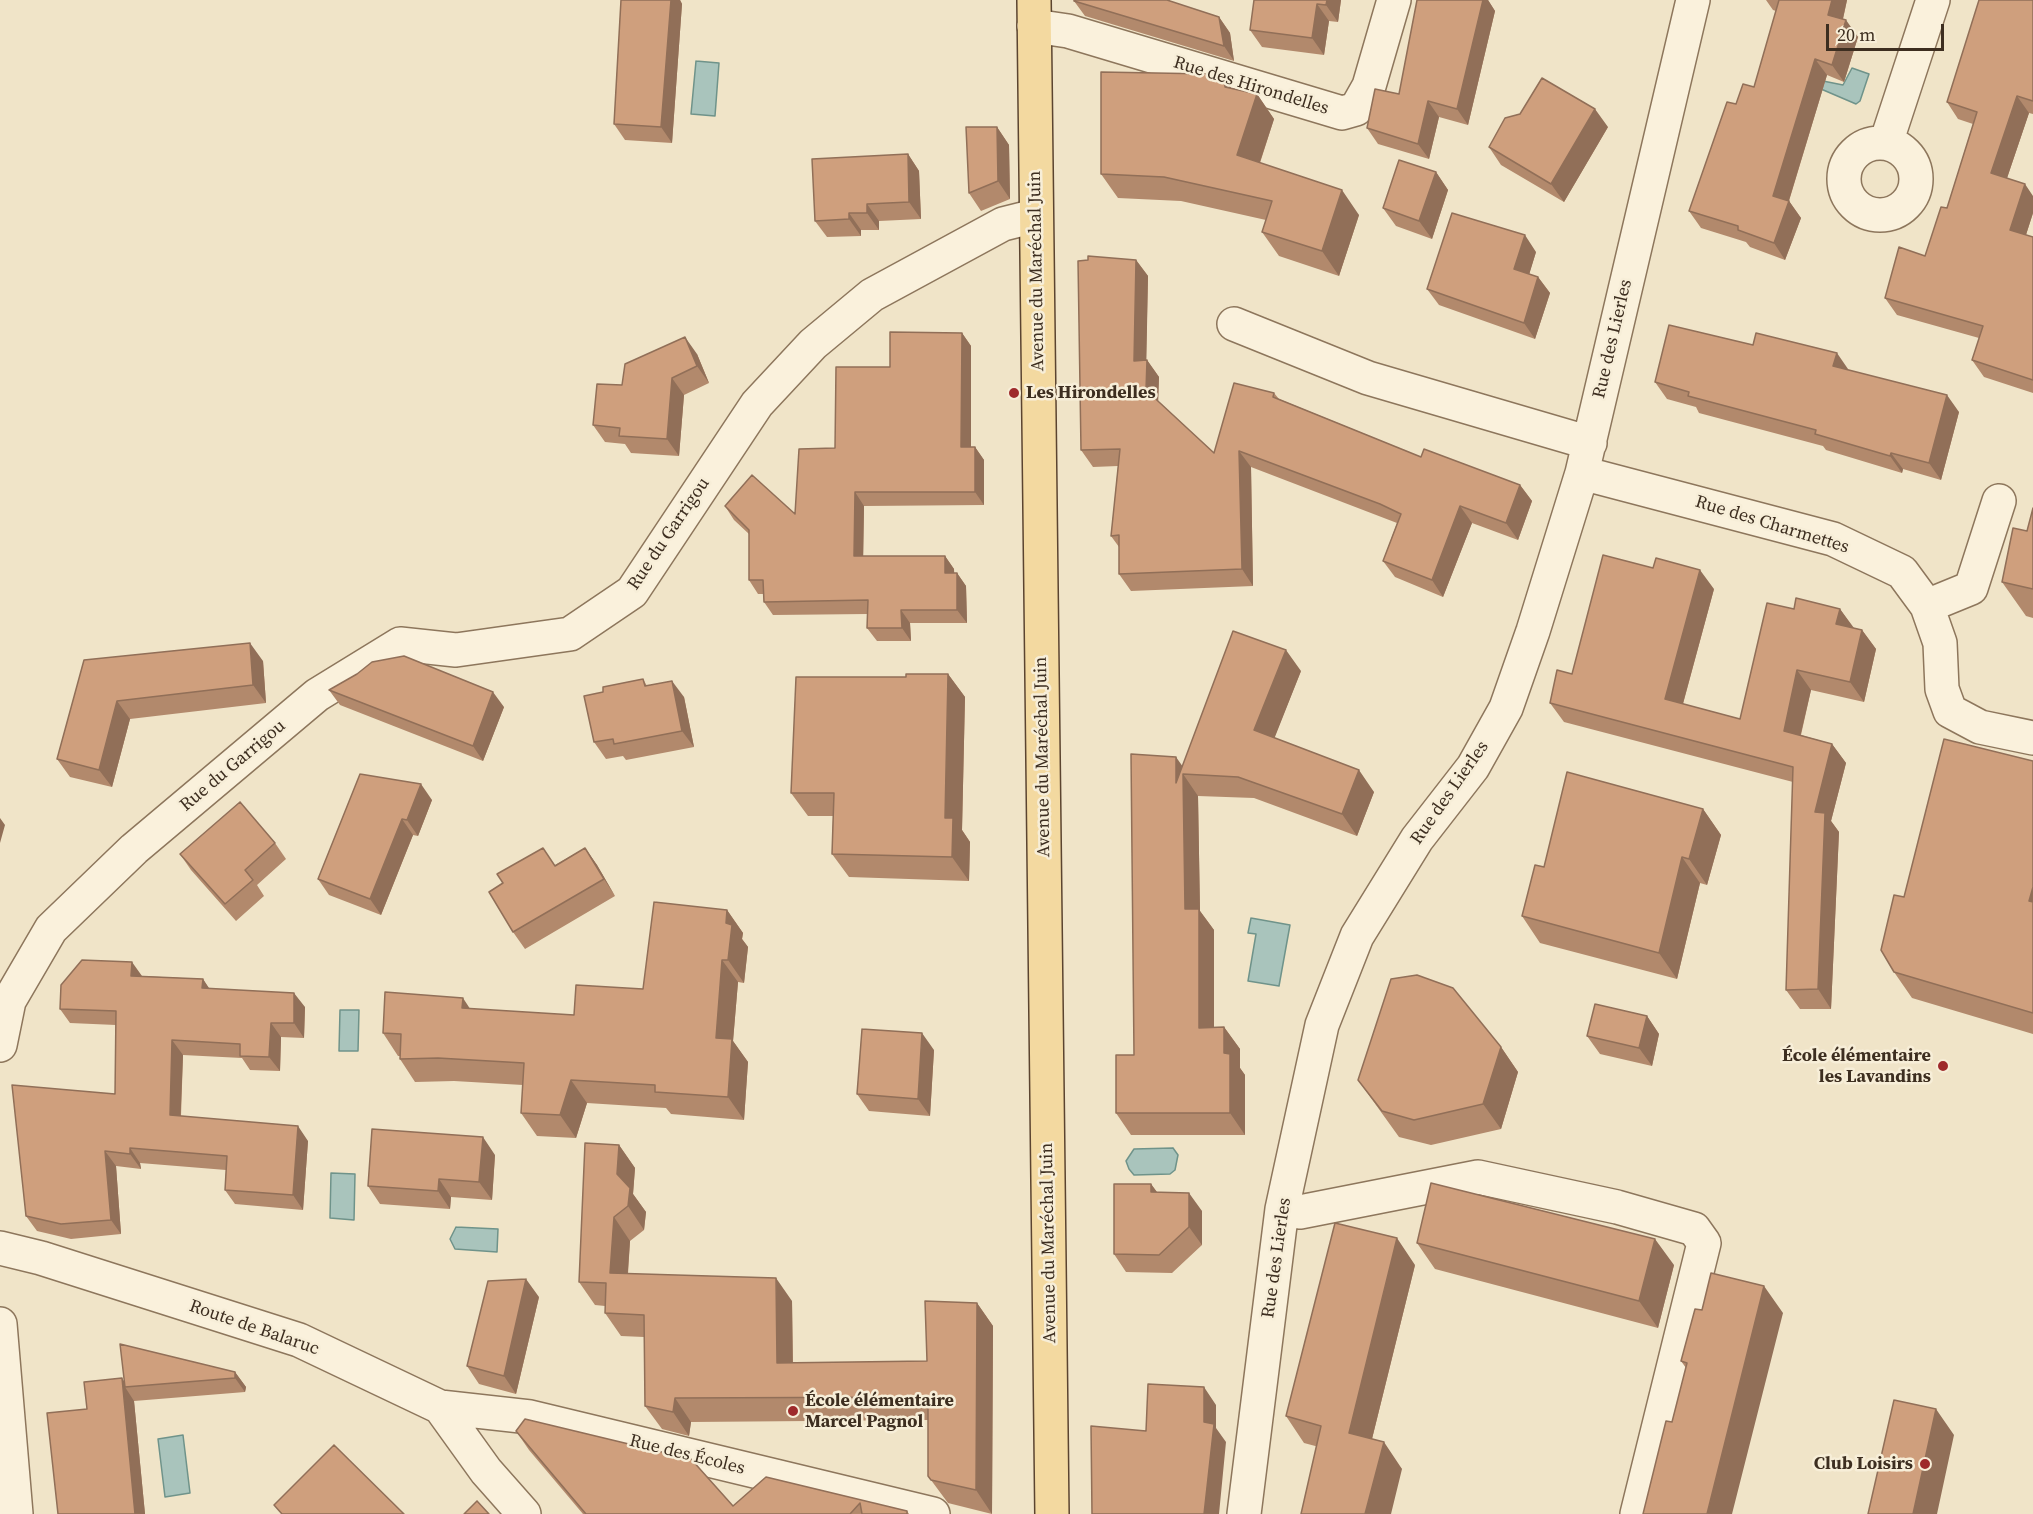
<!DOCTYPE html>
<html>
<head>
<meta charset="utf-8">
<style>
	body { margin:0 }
	#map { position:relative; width:2033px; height:1514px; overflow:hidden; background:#f0e4c8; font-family:"Source Serif 4",serif }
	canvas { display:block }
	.scale { position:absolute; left:1826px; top:24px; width:118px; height:27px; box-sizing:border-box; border:3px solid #3d2e20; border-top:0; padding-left:8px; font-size:18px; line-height:21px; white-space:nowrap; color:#3d2e20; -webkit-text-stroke:4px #f7eed8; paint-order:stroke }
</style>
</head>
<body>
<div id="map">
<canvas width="2033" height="1514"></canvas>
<div class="scale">20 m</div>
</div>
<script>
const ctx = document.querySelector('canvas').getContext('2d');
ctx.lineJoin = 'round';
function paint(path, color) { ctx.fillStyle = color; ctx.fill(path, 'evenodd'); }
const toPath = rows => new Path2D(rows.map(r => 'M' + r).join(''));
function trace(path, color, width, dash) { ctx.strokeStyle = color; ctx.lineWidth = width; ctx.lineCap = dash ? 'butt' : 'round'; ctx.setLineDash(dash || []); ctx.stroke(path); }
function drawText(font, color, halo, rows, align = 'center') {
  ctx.font = font + ' "Source Serif 4",serif'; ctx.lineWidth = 5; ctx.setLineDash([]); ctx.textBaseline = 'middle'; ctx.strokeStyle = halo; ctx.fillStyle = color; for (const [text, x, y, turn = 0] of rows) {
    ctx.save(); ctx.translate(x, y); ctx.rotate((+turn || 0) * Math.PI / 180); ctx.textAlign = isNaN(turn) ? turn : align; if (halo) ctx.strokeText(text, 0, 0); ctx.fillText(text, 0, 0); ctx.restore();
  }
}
const water = toPath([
	[696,61,719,63,715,116,691,114,696,61],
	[1852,68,1869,74,1860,101,1856,104,1821,89,1823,81,1843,85,1852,68],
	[1251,918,1290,925,1279,986,1248,981,1256,934,1248,933,1251,918],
	[340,1010,359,1010,358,1051,339,1051,340,1010],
	[1173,1148,1178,1155,1175,1170,1170,1174,1134,1175,1129,1169,1126,1161,1134,1149,1173,1148],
	[331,1173,355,1174,354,1220,330,1218,331,1173],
	[456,1227,498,1229,497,1252,455,1249,450,1239,456,1227],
	[183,1435,190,1493,165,1497,158,1439,183,1435]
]);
paint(water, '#a9c4bc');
trace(water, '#6f938a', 1.5);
const minor = toPath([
	[1034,26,1068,31,1342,113,1356,109,1369,86,1394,0],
	'1844 179a36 36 0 1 1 72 0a36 36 0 1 1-72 0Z',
	[1886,143,1933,0],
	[1234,324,1368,378,1590,443],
	[1582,473,1833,539,1902,572,1927,606,1940,643,1942,689,1950,711,1980,727,2033,738],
	[1927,606,1971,588,1999,501],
	[0,1045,9,1001,51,929,134,849,317,695,400,644,456,650,570,634,632,592,757,404,813,344,872,295,1003,224,1035,216],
	[1282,1209,1300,1212,1478,1177,1617,1207,1694,1229,1704,1243,1637,1514],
	[0,1248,41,1258,299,1340,440,1407,486,1471,524,1514],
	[0,1324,16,1514],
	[440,1407,530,1417,933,1514],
	[1244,1514,1282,1209,1322,1025,1357,936,1417,839,1473,767,1506,708,1533,631,1582,473,1693,0]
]);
const major = toPath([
	[1034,0,1052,1514]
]);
trace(minor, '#8d765c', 36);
trace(major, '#5b4430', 36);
trace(minor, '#faf1dc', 33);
trace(major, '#f3d9a0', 33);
paint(toPath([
	[621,0,680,0,682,4,672,143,625,140,614,124],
	[1254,0,1341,0,1338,22,1329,21,1324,55,1262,47,1250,30],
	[1417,0,1488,0,1495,11,1468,125,1439,117,1429,159,1378,144,1367,128,1399,94],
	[1766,0,1847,0,1843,19,1858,37,1844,82,1827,75,1789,201,1801,218,1785,260,1750,247,1746,242,1701,228,1689,211,1736,104,1754,87,1776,11,1773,10],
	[2033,0,2033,114,2029,113,2007,178,2033,213,2026,235,2033,237,2033,393,1984,377,1972,360,1979,338,1897,315,1885,298,1925,256,1947,208,1973,124,1958,119,1947,102],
	[1074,1,1219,17,1230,33,1234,61,1085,16],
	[1224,78,1231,88,1257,94,1274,119,1260,163,1359,215,1339,276,1279,256,1262,232,1266,220,1181,201,1118,198,1101,174],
	[997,127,1009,145,1010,199,981,211,969,193],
	[1608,127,1564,202,1501,165,1489,147],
	[908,154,919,171,921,219,879,221,879,230,861,230,861,236,827,237,815,221],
	[1436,172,1448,190,1432,239,1396,226,1383,208],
	[1536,252,1529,274,1538,277,1550,293,1535,339,1439,305,1427,289],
	[1136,260,1148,276,1146,360,1147,360,1159,377,1158,401,1214,453,1274,393,1279,399,1421,457,1520,485,1532,501,1518,540,1472,523,1443,597,1395,577,1383,561,1397,523,1251,467,1253,586,1131,591,1119,574,1119,547,1111,536,1118,466,1093,467,1081,450],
	[962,333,971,346,971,447,975,447,984,460,984,505,864,506,863,556,945,556,954,569,954,573,957,573,966,586,967,623,910,623,911,641,877,641,867,628,867,614,773,615,764,602,763,594,758,594,749,580,749,534,734,520,725,506,795,514,835,448,890,367],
	[697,354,709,383,684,395,679,456,631,453,625,444,605,442,593,425,622,385],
	[1848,369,1848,370,1959,412,1941,480,1903,469,1902,473,1826,450,1823,446,1699,413,1696,407,1667,399,1655,382],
	[2033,508,2033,618,2026,616,2002,582,2027,531],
	[1714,589,1683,704,1740,719,1794,609,1840,609,1853,628,1862,630,1876,649,1864,702,1811,690,1801,735,1832,744,1846,763,1831,821,1839,832,1831,1009,1800,1009,1786,990,1793,782,1564,722,1550,703,1572,674],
	[84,660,263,661,266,703,130,719,112,787,70,777,57,759],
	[1301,671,1274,738,1374,792,1357,836,1254,798,1198,796,1200,911,1214,930,1214,1028,1224,1027,1240,1049,1240,1068,1245,1075,1245,1135,1131,1135,1116,1113,1134,1055,1182,766],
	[948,674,965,697,962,830,970,842,969,881,849,877,832,854,833,816,808,816,791,793,906,677],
	[643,679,647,686,684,697,694,747,626,760,623,756,606,759,594,742,603,692],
	[329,690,504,707,483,761,340,705],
	[2033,761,2033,1034,1912,998,1894,972,1904,897],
	[360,774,432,800,418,836,413,835,381,915,329,895,318,879],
	[1703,809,1721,835,1707,885,1700,883,1677,979,1540,943,1522,916,1544,867],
	[275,843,286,859,257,885,264,896,236,921,191,870,180,854],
	[585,848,597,865,615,896,525,949,513,932,555,865],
	[727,910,743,933,742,939,748,947,744,983,738,982,733,1041,748,1062,744,1120,671,1114,666,1108,587,1103,576,1138,537,1136,521,1113,523,1085,454,1081,415,1082,400,1059,400,1056,398,1056,383,1033,470,1009,574,1015,643,989],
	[142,976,203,979,209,989,305,1007,304,1038,281,1037,280,1071,250,1070,242,1058,183,1055,181,1116,308,1141,303,1210,235,1204,225,1190,226,1170,140,1163,141,1169,116,1166,121,1234,71,1239,37,1231,26,1216,115,1094,116,1025,70,1023,60,1009],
	[1647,1016,1659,1034,1652,1066,1600,1054,1587,1036],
	[1501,1047,1518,1072,1501,1129,1431,1145,1399,1137,1358,1080],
	[934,1050,930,1116,869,1111,857,1094],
	[619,1145,635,1168,633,1194,646,1212,644,1230,630,1241,628,1274,792,1301,793,1363,927,1361,977,1303,993,1326,992,1514,948,1503,928,1476,928,1420,691,1422,689,1436,662,1429,645,1406,644,1337,621,1336,605,1313,605,1306,595,1305,579,1282],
	[495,1155,492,1200,451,1197,450,1209,380,1204,368,1186],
	[1151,1184,1157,1192,1202,1211,1202,1245,1172,1273,1126,1272,1114,1254],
	[1417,1243,1674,1265,1658,1328,1435,1269],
	[1415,1265,1372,1439,1402,1469,1304,1443,1286,1416],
	[539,1297,516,1394,479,1384,467,1366],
	[1702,1310,1783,1313,1672,1422,1686,1368,1681,1361],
	[235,1372,246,1387,245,1392,134,1401,145,1514,58,1514,87,1409,124,1381],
	[516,1431,733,1506,766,1477,907,1511,909,1514,583,1514,529,1450]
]), '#b2896c');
paint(toPath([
	[671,0,680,0,682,4,672,143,661,127],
	[1327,0,1341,0,1338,22,1326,5],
	[1483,0,1488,0,1495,11,1468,125,1457,109],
	[1832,0,1847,0,1840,32,1828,15],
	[1317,4,1329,21,1324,55,1312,38],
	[1219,17,1230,33,1234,61,1224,46],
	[1846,20,1858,37,1844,82,1832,65],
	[1815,59,1827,75,1786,210,1789,201,1801,218,1785,260,1774,243,1773,196],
	[1224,78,1241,102,1225,87],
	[1257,94,1274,119,1254,180,1237,155],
	[2017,96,2029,113,2003,190,1991,173],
	[1428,101,1439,117,1429,159,1418,144],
	[1595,109,1608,127,1564,202,1551,184],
	[997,127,1009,145,1010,199,998,181],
	[908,154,919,171,921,219,909,202],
	[1436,172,1448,190,1432,239,1419,221],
	[2025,184,2033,196,2033,213,2022,247,2010,230],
	[1342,190,1359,215,1339,276,1322,251],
	[867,204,879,221,879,230,867,213],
	[849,213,861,230,861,236,849,219],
	[1525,235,1536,252,1526,285,1514,269],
	[1136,260,1148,276,1146,378,1134,361],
	[1538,277,1550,293,1535,339,1524,323],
	[962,333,971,346,971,460,961,447],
	[685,337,697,354,709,383,697,366],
	[1837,353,1848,369,1845,383,1833,366],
	[1147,360,1159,377,1158,406,1146,390],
	[672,378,684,395,679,456,667,439],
	[1947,395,1959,412,1941,480,1929,463],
	[975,447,984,460,984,505,975,492],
	[1239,451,1251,467,1253,586,1242,569],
	[1891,453,1903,469,1902,473,1890,456],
	[1520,485,1532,501,1518,540,1506,523],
	[855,492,864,506,863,570,854,556],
	[1460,506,1472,523,1443,597,1432,580],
	[945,556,954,569,955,586,945,573],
	[1700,570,1714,589,1679,718,1665,699],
	[957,573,966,586,967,623,957,610],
	[1840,609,1854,628,1836,624],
	[901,610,910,623,911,641,902,628],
	[1862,630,1876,649,1864,702,1850,682],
	[250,643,263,661,266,703,253,685],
	[1286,650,1301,671,1269,752,1254,730],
	[1797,670,1811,690,1797,750,1784,731],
	[948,674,965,697,962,830,970,842,969,881,952,857,945,818],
	[672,681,684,697,694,747,682,731],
	[493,692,504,707,483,761,473,746],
	[117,701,130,719,112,787,99,770],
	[1832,744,1846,763,1831,821,1839,832,1831,1009,1818,989,1815,812],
	[1176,757,1188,774,1183,774,1198,796,1200,911,1214,930,1214,1050,1199,1028,1185,909,1176,783],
	[1359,770,1374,792,1357,836,1342,814],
	[421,784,432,800,418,836,407,820],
	[1703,809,1721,835,1707,885,1689,859],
	[0,818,5,825,0,843],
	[402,819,413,835,381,915,370,899],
	[585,848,597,865,615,896,604,879],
	[1682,857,1700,883,1677,979,1659,953],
	[2033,887,2033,907,2029,901],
	[727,910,743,933,742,939,748,947,744,983,728,960,726,923],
	[722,960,738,982,733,1041,748,1062,744,1120,728,1097,716,1038],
	[132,962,142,976,131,976],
	[203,979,213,994,202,988],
	[294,993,305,1007,304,1038,294,1023],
	[463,998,478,1021,462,1008],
	[1647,1016,1659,1034,1652,1066,1639,1048],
	[271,1023,281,1037,280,1071,269,1057],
	[1224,1027,1240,1049,1240,1068,1245,1075,1245,1135,1230,1113,1224,1053],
	[922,1033,934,1050,930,1116,918,1099],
	[172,1040,183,1055,180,1130,170,1115],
	[1501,1047,1518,1072,1501,1129,1483,1104],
	[571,1080,587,1103,576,1138,560,1115],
	[298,1126,308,1141,303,1210,293,1195],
	[483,1137,495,1155,492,1200,479,1182],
	[619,1145,635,1168,633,1194,646,1212,644,1230,628,1206,617,1174],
	[130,1148,140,1163,141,1169,130,1154],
	[105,1151,116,1166,121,1234,111,1220],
	[439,1179,451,1197,450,1209,438,1191],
	[1151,1184,1164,1202,1151,1192],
	[1189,1193,1202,1211,1202,1245,1189,1227],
	[614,1217,630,1241,626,1297,610,1273],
	[1397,1238,1415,1265,1367,1459,1349,1433],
	[1655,1239,1674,1265,1658,1328,1639,1301],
	[776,1278,792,1301,793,1386,777,1363],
	[526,1279,539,1297,516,1394,504,1376],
	[1764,1286,1783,1313,1732,1514,1707,1514],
	[977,1303,993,1326,992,1514,976,1490],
	[235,1372,246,1387,245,1392,235,1378],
	[122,1378,128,1387,125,1387,134,1401,145,1514,135,1514],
	[1204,1387,1216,1405,1216,1428,1226,1442,1219,1514,1204,1514],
	[675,1398,691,1422,689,1436,673,1412],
	[1936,1409,1954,1435,1937,1514,1913,1514],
	[1384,1442,1402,1469,1391,1514,1365,1514]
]), '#916f58');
const building = toPath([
	[621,0,671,0,661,127,614,124,621,0],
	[1074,0,1167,0,1219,17,1224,46,1074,1,1074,0],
	[1254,0,1327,0,1326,5,1317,4,1312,38,1250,30,1254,0],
	[1417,0,1483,0,1457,109,1428,101,1418,144,1367,128,1375,89,1399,94,1417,0],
	[1779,0,1832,0,1828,15,1846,20,1832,65,1815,59,1773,196,1789,201,1774,243,1738,230,1738,226,1689,211,1727,102,1736,104,1743,84,1754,87,1779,0],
	[1979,0,2033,0,2033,101,2017,96,1991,173,2025,184,2010,230,2033,237,2033,380,1972,360,1983,326,1885,298,1899,247,1925,256,1941,207,1947,208,1977,112,1947,102,1979,0],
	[1101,72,1210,74,1224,78,1225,87,1257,94,1237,155,1342,190,1322,251,1262,232,1272,201,1164,177,1101,174,1101,72],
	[1542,78,1595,109,1551,184,1489,147,1505,118,1520,114,1542,78],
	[966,127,997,127,998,181,969,193,966,127],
	[908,154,909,202,867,204,867,213,849,213,849,219,815,221,812,159,908,154],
	[1399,160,1436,172,1419,221,1383,208,1399,160],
	[1452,213,1525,235,1514,269,1538,277,1524,323,1427,289,1452,213],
	[1088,256,1136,260,1134,361,1147,360,1146,390,1214,453,1234,383,1274,393,1273,397,1421,457,1424,449,1520,485,1506,523,1460,506,1432,580,1383,561,1401,514,1380,504,1239,451,1242,569,1119,574,1119,535,1111,536,1120,449,1081,450,1078,261,1088,260,1088,256],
	[1669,325,1753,345,1756,333,1837,353,1833,366,1947,395,1929,463,1891,453,1890,456,1815,434,1816,430,1688,396,1689,392,1655,382,1669,325],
	[890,332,962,333,961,447,975,447,975,492,855,492,854,556,945,556,945,573,957,573,957,610,901,610,902,628,867,628,868,600,764,602,763,580,749,580,749,530,725,506,752,475,795,514,799,449,835,448,836,367,890,367,890,332],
	[685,337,697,366,672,378,667,439,619,436,620,428,593,425,597,384,622,385,625,364,685,337],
	[2033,508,2033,589,2002,582,2013,528,2027,531,2033,508],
	[1603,555,1653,568,1656,558,1700,570,1665,699,1740,719,1767,603,1794,609,1796,598,1840,609,1836,624,1862,630,1850,682,1797,670,1784,731,1832,744,1815,812,1825,813,1818,989,1786,990,1793,767,1550,703,1557,670,1572,674,1603,555],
	[1233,631,1286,650,1254,730,1359,770,1342,814,1238,777,1183,774,1185,909,1199,909,1199,1028,1224,1027,1224,1053,1230,1054,1230,1113,1116,1113,1116,1055,1134,1055,1131,754,1176,757,1176,783,1233,631],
	[250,643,253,685,117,701,99,770,57,759,84,660,250,643],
	[404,656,493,692,473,746,329,690,357,674,372,662,404,656],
	[906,674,948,674,945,818,953,818,952,857,832,854,834,793,791,793,796,677,906,677,906,674],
	[643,679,645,686,672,681,682,731,614,744,613,739,594,742,584,696,603,692,603,687,643,679],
	[1944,739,2033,761,2033,887,2029,901,2033,902,2033,1013,1894,972,1881,950,1894,895,1904,897,1944,739],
	[1567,772,1703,809,1689,859,1682,857,1659,953,1522,916,1535,865,1544,867,1567,772],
	[360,774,421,784,407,820,402,819,370,899,318,879,360,774],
	[240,802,275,843,245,870,253,880,225,904,180,854,240,802],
	[543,848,555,866,585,848,604,879,513,932,489,892,503,883,497,874,543,848],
	[654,902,727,910,726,923,732,925,728,960,722,960,716,1038,732,1039,728,1097,655,1092,655,1085,571,1080,560,1115,521,1113,524,1063,438,1058,400,1059,401,1034,383,1033,385,992,463,998,462,1008,574,1015,576,985,643,989,654,902],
	[82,960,132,962,131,976,203,979,202,988,294,993,294,1023,271,1023,269,1057,240,1056,240,1044,172,1040,170,1115,298,1126,293,1195,225,1190,227,1156,130,1148,130,1154,105,1151,111,1220,61,1224,26,1216,12,1085,115,1094,116,1011,60,1009,61,985,82,960],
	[1417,975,1453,988,1501,1047,1483,1104,1414,1120,1382,1111,1358,1080,1391,979,1417,975],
	[1595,1004,1647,1016,1639,1048,1587,1036,1595,1004],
	[862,1029,922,1033,918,1099,857,1094,862,1029],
	[372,1129,483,1137,479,1182,439,1179,438,1191,368,1186,372,1129],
	[585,1143,619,1145,617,1174,630,1188,628,1206,614,1217,610,1273,776,1278,777,1363,927,1361,925,1301,977,1303,976,1490,931,1480,928,1476,928,1397,675,1398,673,1412,645,1406,644,1315,605,1313,606,1283,579,1282,585,1143],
	[1431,1183,1655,1239,1639,1301,1417,1243,1431,1183],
	[1114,1184,1151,1184,1151,1192,1189,1193,1189,1227,1159,1255,1114,1254,1114,1184],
	[1335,1223,1397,1238,1349,1433,1384,1442,1365,1514,1301,1514,1321,1426,1286,1416,1335,1223],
	[1711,1273,1764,1286,1707,1514,1643,1514,1666,1421,1672,1422,1687,1363,1681,1361,1695,1309,1702,1310,1711,1273],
	[526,1279,504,1376,467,1366,488,1281,526,1279],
	[120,1344,235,1372,235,1378,125,1387,120,1344],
	[122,1378,135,1514,58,1514,47,1413,87,1409,84,1382,122,1378],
	[1148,1384,1204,1387,1204,1422,1214,1424,1204,1514,1092,1514,1091,1426,1146,1431,1148,1384],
	[1894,1400,1936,1409,1913,1514,1868,1514,1894,1400],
	[525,1419,691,1459,733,1506,766,1477,907,1511,907,1514,862,1514,860,1503,850,1514,586,1514,516,1431,525,1419],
	[334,1445,404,1514,282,1514,274,1505,334,1445],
	[477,1501,489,1514,464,1514,477,1501]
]);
paint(building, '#cf9f7d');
trace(building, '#916f58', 1.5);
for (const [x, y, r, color] of [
	[1014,393,6,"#9e2a2b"],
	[1943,1066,6,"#9e2a2b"],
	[793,1411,6,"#9e2a2b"],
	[1925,1464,6,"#9e2a2b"]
]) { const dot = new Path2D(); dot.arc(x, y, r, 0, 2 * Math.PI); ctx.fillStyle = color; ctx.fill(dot); trace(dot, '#f7eed8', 2); }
drawText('18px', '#3d2e20', '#f7eed8', [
	["Rue des Hirondelles",1251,86,17],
	["Avenue du Maréchal Juin",1037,271,-91],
	["Rue des Lierles",1613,339,-77],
	["Rue des Charmettes",1772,525,17],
	["Rue du Garrigou",669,534,-56],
	["Avenue du Maréchal Juin",1043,757,-91],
	["Rue du Garrigou",233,766,-40],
	["Rue des Lierles",1450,793,-55],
	["Avenue du Maréchal Juin",1049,1243,-91],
	["Rue des Lierles",1277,1258,-82],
	["Route de Balaruc",254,1328,19],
	["Rue des Écoles",687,1455,14]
]);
drawText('bold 18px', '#3d2e20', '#f7eed8', [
	["Les Hirondelles",1026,393],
	["École élémentaire",1931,1056,"right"],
	["les Lavandins",1931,1077,"right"],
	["École élémentaire",805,1401],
	["Marcel Pagnol",805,1422],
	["Club Loisirs",1913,1464,"right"]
], 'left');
</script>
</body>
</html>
